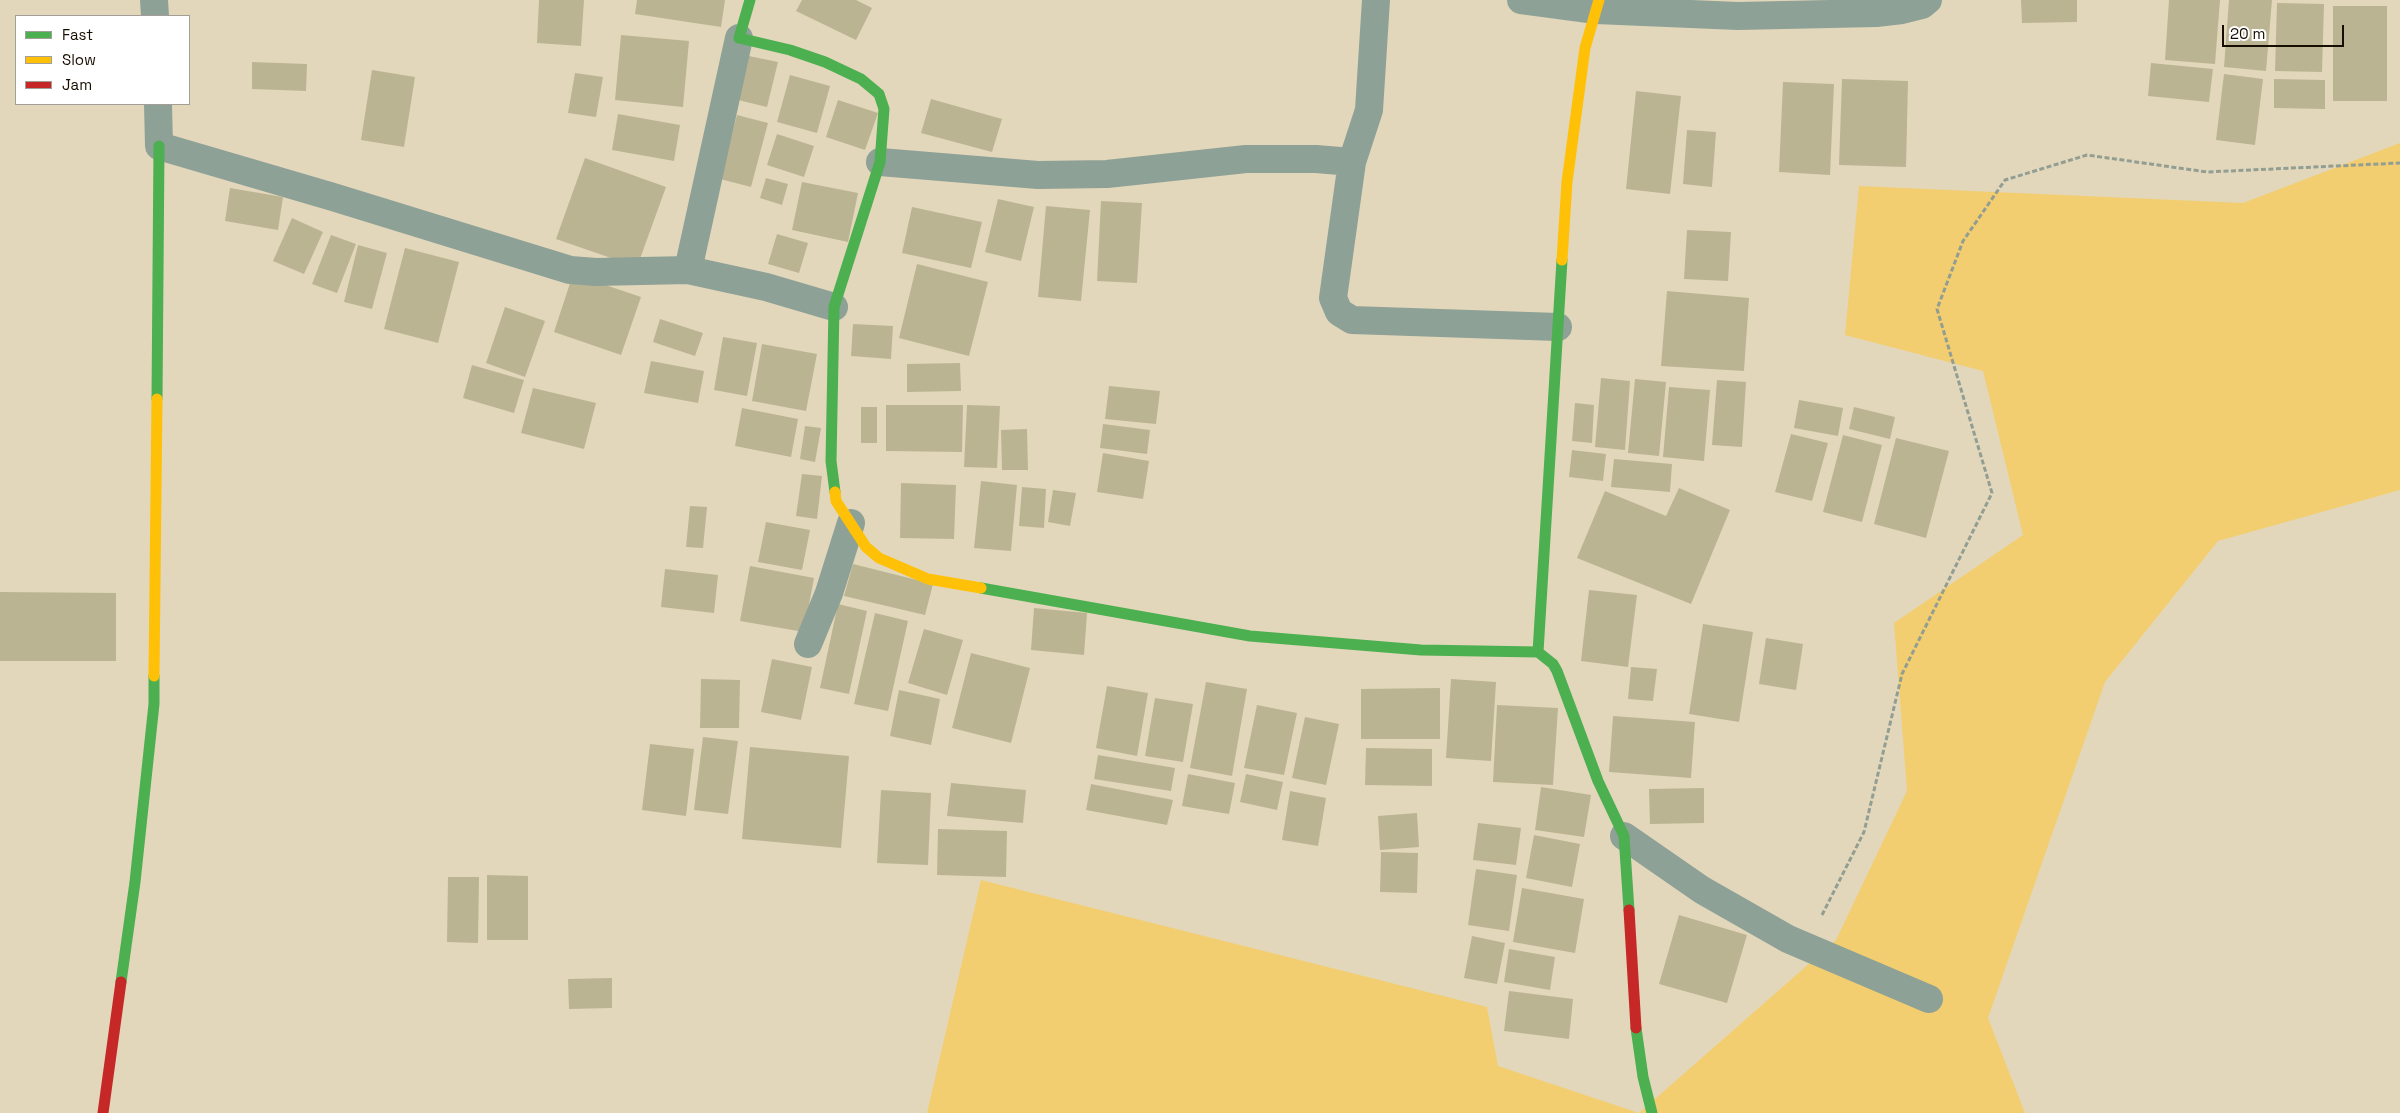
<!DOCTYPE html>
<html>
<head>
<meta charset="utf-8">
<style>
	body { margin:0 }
	#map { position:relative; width:2400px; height:1113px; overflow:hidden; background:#e3d7bb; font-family:"Space Grotesk",sans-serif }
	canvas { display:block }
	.legend { position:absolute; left:15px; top:15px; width:175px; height:90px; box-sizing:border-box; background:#fff; border:1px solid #a29f99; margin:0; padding:6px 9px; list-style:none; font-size:15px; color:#160e00 }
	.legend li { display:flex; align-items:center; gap:10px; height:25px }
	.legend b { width:25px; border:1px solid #a29f99 }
	.scale { position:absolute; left:2222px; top:25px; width:122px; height:22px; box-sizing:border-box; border:2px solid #160e00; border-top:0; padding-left:6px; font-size:15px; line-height:18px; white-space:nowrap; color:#160e00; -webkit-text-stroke:4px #fff; paint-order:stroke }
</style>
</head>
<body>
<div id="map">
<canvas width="2400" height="1113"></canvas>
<ul class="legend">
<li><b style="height:6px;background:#4caf50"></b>Fast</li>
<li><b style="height:6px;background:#ffc107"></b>Slow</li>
<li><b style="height:6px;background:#c62828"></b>Jam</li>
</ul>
<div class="scale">20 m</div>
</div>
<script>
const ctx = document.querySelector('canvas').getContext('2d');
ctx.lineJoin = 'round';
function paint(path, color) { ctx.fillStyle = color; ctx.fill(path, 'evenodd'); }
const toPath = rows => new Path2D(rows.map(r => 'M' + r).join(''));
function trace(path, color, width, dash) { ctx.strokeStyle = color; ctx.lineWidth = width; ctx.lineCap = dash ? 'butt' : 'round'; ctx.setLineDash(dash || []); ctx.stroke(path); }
paint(toPath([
	[2400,143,2400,490,2218,541,2105,682,1988,1018,2025,1113,1639,1113,1836,940,1907,791,1894,623,2023,535,1983,371,1845,335,1859,186,2243,203],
	[981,880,1487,1007,1498,1066,1639,1113,927,1113]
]), '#f2ce70');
paint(toPath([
	[539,0,584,0,581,46,537,43],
	[637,0,725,0,721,27,635,14],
	[802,0,856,0,872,8,856,40,796,11],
	[2021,0,2077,0,2077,22,2022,23],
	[2169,0,2220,0,2215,64,2165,60],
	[2229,0,2272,0,2266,71,2224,67],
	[2277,3,2324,4,2322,72,2275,71],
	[2333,6,2387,6,2387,101,2333,101],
	[621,35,689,41,683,107,615,100],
	[749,56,778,62,767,107,738,100],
	[252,62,307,64,306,91,252,89],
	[2151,63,2213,69,2209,102,2148,96],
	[372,70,415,77,404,147,361,140],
	[575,73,603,77,596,117,568,113],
	[2224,74,2263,79,2255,145,2216,140],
	[790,75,830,86,817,133,777,122],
	[1842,79,1908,81,1906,167,1839,165],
	[2274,79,2325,80,2325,109,2274,108],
	[1783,82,1834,84,1830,175,1779,172],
	[1636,91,1681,96,1670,194,1626,189],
	[931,99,1002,119,992,152,921,133],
	[838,100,878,113,865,150,826,137],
	[618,114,680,125,674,161,612,150],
	[737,115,768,123,751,187,720,179],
	[1687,130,1716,132,1712,187,1683,184],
	[777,134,814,146,804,177,767,165],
	[585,158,666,187,637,267,556,239],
	[766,178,788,184,782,205,760,198],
	[802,182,858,193,848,242,792,230],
	[230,188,283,197,278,230,225,221],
	[998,199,1034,207,1021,261,985,252],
	[1101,201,1142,203,1137,283,1097,281],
	[1046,206,1090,210,1081,301,1038,297],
	[912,207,982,222,971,268,902,253],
	[292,218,323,232,304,274,273,261],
	[1687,230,1731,232,1728,281,1684,279],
	[777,234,808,243,799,273,768,264],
	[331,235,356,244,337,293,312,284],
	[358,245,387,253,372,309,344,302],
	[405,248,459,262,438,343,384,329],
	[917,264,988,282,969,356,899,338],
	[573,274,641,297,621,355,554,332],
	[1667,291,1749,298,1744,371,1661,366],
	[505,307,545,321,525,377,486,363],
	[660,319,703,333,695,356,653,342],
	[853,324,893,326,891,359,851,356],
	[723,337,757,343,747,396,714,390],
	[762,344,817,354,806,411,752,401],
	[651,361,704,371,698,403,644,393],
	[960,363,961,391,907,392,907,364],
	[472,365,524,380,514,413,463,398],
	[1601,378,1630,381,1625,450,1595,447],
	[1635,379,1666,382,1659,456,1628,453],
	[1717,380,1746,382,1742,447,1712,445],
	[1109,386,1160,391,1156,424,1105,419],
	[1669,387,1710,390,1704,461,1663,457],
	[533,388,596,403,584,449,521,433],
	[1799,400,1843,408,1838,436,1794,428],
	[1575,403,1594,405,1592,443,1572,441],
	[886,405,963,405,962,452,886,451],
	[967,405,1000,406,997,468,964,467],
	[861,407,877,407,877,443,861,443],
	[1854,407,1895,417,1890,439,1849,429],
	[742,408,798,419,791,457,735,446],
	[1103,424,1150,430,1147,454,1100,448],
	[805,426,821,428,815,462,800,459],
	[1027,429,1028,470,1002,470,1001,430],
	[1791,434,1828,443,1812,501,1775,492],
	[1843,435,1882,445,1862,522,1823,512],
	[1896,438,1949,451,1926,538,1874,524],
	[1572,450,1606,454,1603,481,1569,477],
	[1103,453,1149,461,1143,499,1097,492],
	[1614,459,1672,464,1670,492,1611,487],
	[802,474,822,476,817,519,796,516],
	[981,481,1017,485,1011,551,974,548],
	[901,483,956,485,954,539,900,538],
	[1022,487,1046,489,1044,528,1019,526],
	[1679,488,1730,510,1691,604,1577,558,1605,491,1666,516],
	[1053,490,1076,493,1070,526,1048,522],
	[690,506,707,507,703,548,686,547],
	[766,522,810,530,802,570,758,562],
	[853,564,933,584,925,615,844,596],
	[750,566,814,578,804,632,740,621],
	[665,569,718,575,714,613,661,607],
	[1589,590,1637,595,1628,667,1581,661],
	[0,592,116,593,116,661,0,661],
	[838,604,867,611,849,694,820,688],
	[1034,608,1087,613,1084,655,1031,650],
	[875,613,908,621,888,711,854,704],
	[1703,624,1753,632,1739,722,1689,714],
	[924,629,963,640,947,695,908,683],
	[1766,638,1803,644,1796,690,1759,684],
	[971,653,1030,668,1011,743,952,728],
	[772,659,812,667,801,720,761,712],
	[1631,667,1657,669,1653,701,1628,699],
	[701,679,740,680,739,728,700,728],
	[1451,679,1496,682,1491,761,1446,758],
	[1206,682,1247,689,1232,776,1190,768],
	[1107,686,1148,693,1137,756,1096,748],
	[1440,688,1440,739,1361,739,1361,689],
	[899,690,940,699,931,745,890,736],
	[1155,698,1193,704,1183,762,1145,756],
	[1257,705,1297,713,1284,775,1244,768],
	[1497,705,1558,708,1553,785,1493,782],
	[1613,716,1695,722,1691,778,1609,772],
	[1305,717,1339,724,1326,785,1292,778],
	[703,737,738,741,728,814,694,810],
	[650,744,694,749,686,816,642,810],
	[750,747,849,756,841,848,742,839],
	[1366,748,1432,749,1432,786,1365,785],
	[1098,755,1175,768,1171,791,1094,779],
	[1188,774,1235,783,1229,814,1182,806],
	[1246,774,1283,782,1277,810,1240,802],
	[951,783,1026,790,1023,823,947,816],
	[1091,784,1173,800,1167,825,1086,810],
	[1541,787,1591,795,1584,837,1535,830],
	[1704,788,1704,823,1650,824,1649,789],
	[881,790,931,793,928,865,877,863],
	[1290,791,1326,798,1318,846,1282,840],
	[1417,813,1419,847,1380,850,1378,816],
	[1478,823,1521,828,1516,865,1473,860],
	[938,829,1007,831,1006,877,937,875],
	[1534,835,1580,844,1572,887,1526,878],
	[1381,852,1418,853,1417,893,1380,892],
	[1476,869,1517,875,1509,931,1468,925],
	[487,875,528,876,528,940,487,940],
	[448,877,479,877,478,943,447,942],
	[1522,888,1584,899,1575,953,1513,942],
	[1679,915,1747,935,1727,1003,1659,984],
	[1472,936,1505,943,1497,984,1464,978],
	[1509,949,1555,957,1550,990,1504,982],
	[612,978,612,1008,569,1009,568,979],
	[1509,991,1573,999,1569,1039,1504,1031]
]), '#bbb492');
trace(toPath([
	[1822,915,1864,832,1902,674,1992,493,1937,309,1963,241,2005,180,2087,155,2207,172,2400,163]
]), '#939e92', 3, [5, 2.5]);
trace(toPath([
	[154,0,155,16],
	[1521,0,1596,10,1738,16,1876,13,1902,10,1922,5,1928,0],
	[158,104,159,146,333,197,570,270,596,272,688,270,766,287,834,307],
	[880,162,1038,175,1107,174,1246,159,1316,159,1352,162,1369,110,1376,0],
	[1352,162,1333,298,1339,312,1352,320,1558,327],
	[688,270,739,38],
	[808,644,829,593,851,523],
	[1624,836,1702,890,1788,939,1929,999]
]), '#8ea196', 28);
trace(toPath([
	[750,0,739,38,790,50,825,62,861,79,879,94,884,109,880,162,834,307,831,461,835,492],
	[1562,260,1538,652,1553,664,1557,671,1598,781,1624,836,1629,910],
	[157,399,159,146],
	[981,588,1250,636,1421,650,1538,652],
	[121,982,135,882,154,704,154,676],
	[1636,1028,1643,1077,1652,1113]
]), '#4caf50', 11);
trace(toPath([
	[1562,260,1567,182,1585,48,1599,0],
	[835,492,836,501,866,547,879,558,928,579,981,588],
	[154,676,157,399]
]), '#ffc107', 11);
trace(toPath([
	[1629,910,1636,1028],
	[103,1113,121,982]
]), '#c62828', 11);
</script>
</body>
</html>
